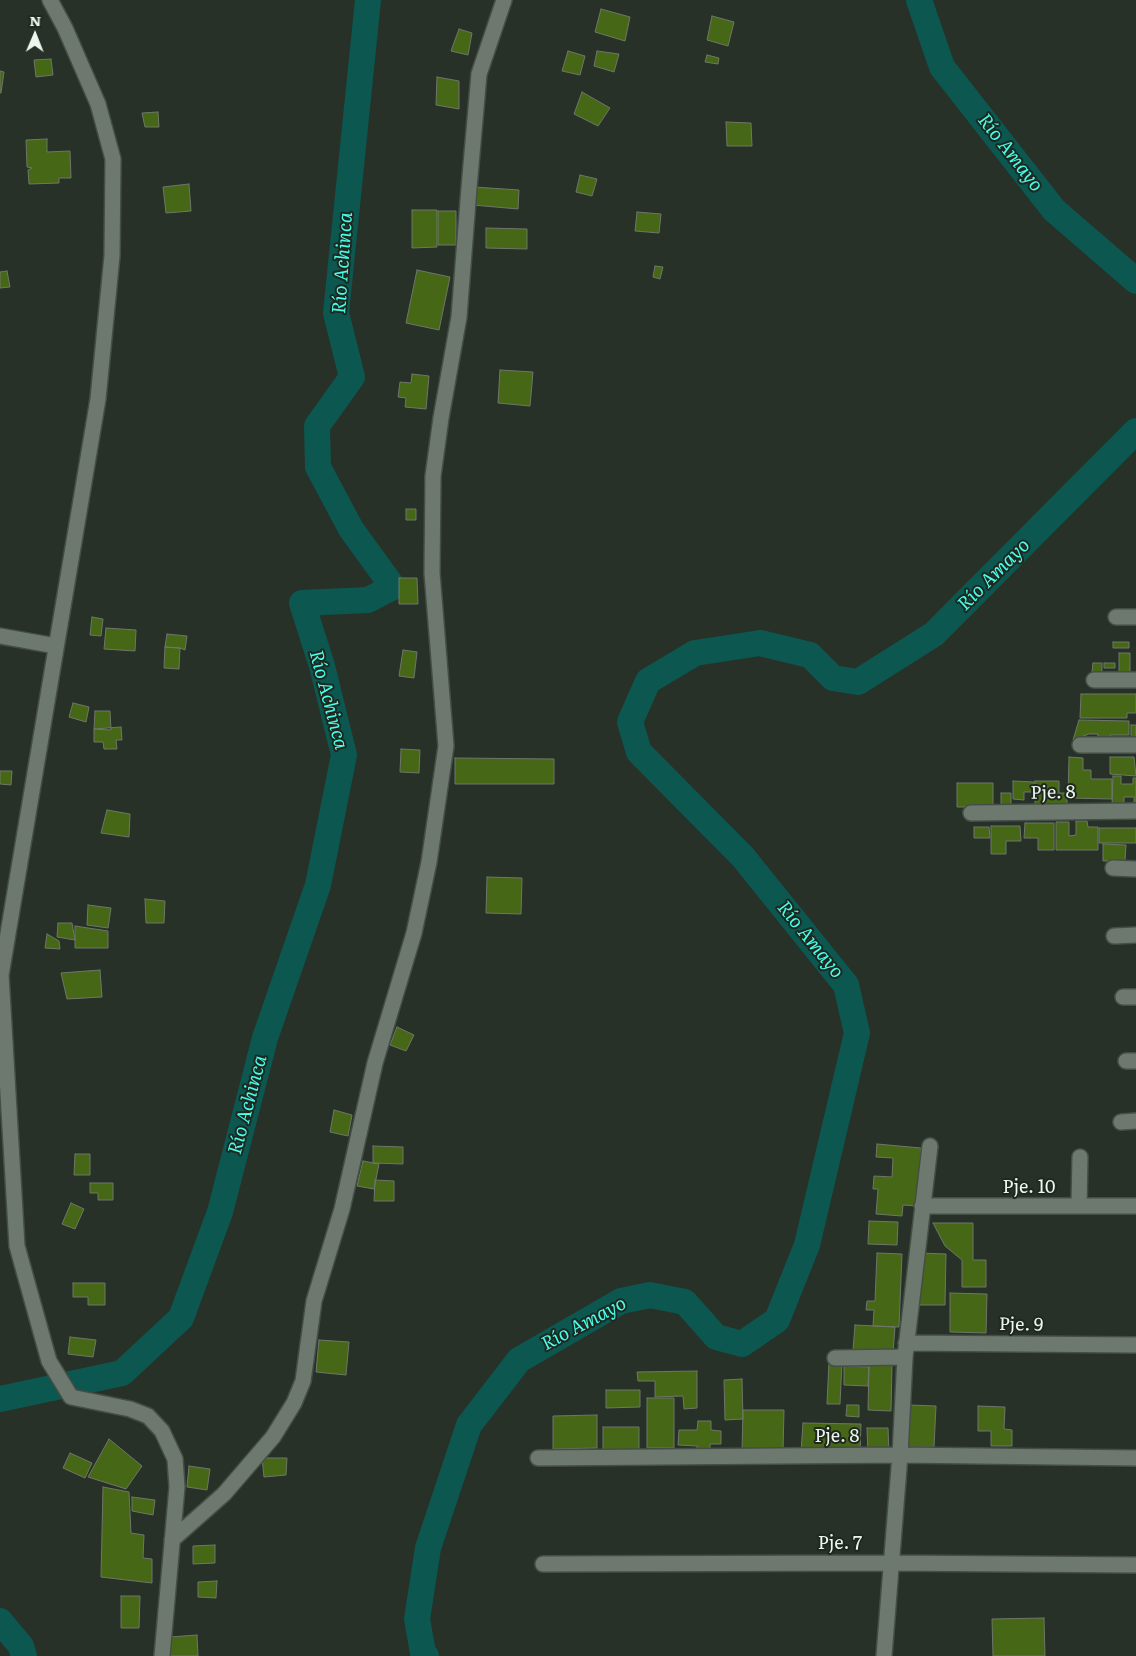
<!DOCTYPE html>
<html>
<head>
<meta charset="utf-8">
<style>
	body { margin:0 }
	#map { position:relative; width:1136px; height:1656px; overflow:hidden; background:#273128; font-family:Literata,serif }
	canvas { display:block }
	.north { position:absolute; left:10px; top:10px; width:50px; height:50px; -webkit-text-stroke:4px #1e281f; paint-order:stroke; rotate:1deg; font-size:14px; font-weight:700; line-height:20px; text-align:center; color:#eef5ef }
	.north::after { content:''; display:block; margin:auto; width:18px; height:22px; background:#eef5ef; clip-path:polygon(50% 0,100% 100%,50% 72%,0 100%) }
</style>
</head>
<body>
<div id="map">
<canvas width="1136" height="1656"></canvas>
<div class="north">N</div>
</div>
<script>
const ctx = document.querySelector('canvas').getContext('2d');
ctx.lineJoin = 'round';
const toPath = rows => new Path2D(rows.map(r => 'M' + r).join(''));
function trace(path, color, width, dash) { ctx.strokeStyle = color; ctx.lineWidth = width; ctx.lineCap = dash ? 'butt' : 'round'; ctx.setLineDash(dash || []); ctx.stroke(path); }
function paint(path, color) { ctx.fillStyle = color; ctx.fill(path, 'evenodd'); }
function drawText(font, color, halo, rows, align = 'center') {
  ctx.font = font + ' Literata,serif'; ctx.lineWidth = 4; ctx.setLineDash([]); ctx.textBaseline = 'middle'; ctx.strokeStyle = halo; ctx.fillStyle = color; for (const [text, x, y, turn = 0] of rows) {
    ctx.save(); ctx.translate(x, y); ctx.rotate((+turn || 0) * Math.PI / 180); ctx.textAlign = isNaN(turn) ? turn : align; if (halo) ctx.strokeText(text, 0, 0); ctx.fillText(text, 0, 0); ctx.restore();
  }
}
trace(toPath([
	[919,0,942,67,1054,210,1136,281],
	[0,1399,122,1373,181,1318,220,1212,265,1038,318,885,344,755,322,666,302,603,368,600,393,587,351,529,318,467,317,426,352,377,336,313,368,0],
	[0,1621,21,1646,24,1656],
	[426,1656,423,1653,417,1619,428,1548,469,1425,519,1360,621,1301,650,1295,685,1302,716,1337,742,1344,777,1320,807,1245,857,1033,846,985,743,857,639,752,630,722,648,681,695,653,760,643,810,655,833,678,858,682,934,634,1136,431]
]), '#0c5750', 26);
const building = toPath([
	[601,9,630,17,625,41,595,32,601,9],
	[712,16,734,22,728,46,707,40,712,16],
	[459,29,472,33,468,55,451,51,459,29],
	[568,51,585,56,580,75,562,71,568,51],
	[597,51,619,54,614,72,594,66,597,51],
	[707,55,719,58,718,64,705,62,707,55],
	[51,59,53,75,36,77,34,60,51,59],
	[0,71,4,72,1,93,0,93,0,71],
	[437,77,459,81,459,109,436,105,437,77],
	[582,92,610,108,598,126,574,114,582,92],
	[158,112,159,127,145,127,142,113,158,112],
	[726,122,751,123,752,146,727,146,726,122],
	[47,139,47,152,70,151,71,178,59,178,59,183,29,184,28,170,32,168,27,167,26,140,47,139],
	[580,175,597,179,592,196,576,192,580,175],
	[189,184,191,211,166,213,163,187,189,184],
	[474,187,519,190,518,209,473,205,474,187],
	[412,210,437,210,437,247,412,248,412,210],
	[438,211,456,211,456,245,438,245,438,211],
	[637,212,661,214,659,233,635,231,637,212],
	[486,228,527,229,527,249,486,248,486,228],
	[655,266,663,267,660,279,653,277,655,266],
	[417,270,450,277,439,330,406,323,417,270],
	[7,271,10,287,0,288,0,272,7,271],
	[500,370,533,372,530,406,498,403,500,370],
	[412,374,429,376,426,409,405,407,406,398,398,397,400,382,411,383,412,374],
	[406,509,416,509,416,520,406,520,406,509],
	[399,578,417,578,418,604,399,604,399,578],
	[92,617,103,619,101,636,90,635,92,617],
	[106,628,136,630,135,651,104,649,106,628],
	[167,634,187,636,185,650,180,648,165,647,167,634],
	[1113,642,1129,642,1129,648,1113,648,1113,642],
	[165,647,180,648,179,669,164,668,165,647],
	[403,650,417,652,414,678,399,676,403,650],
	[1119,653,1130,653,1130,673,1119,673,1119,653],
	[1093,663,1102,663,1102,672,1092,672,1093,663],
	[1104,663,1115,663,1115,668,1104,668,1104,663],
	[1081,694,1136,694,1136,713,1127,713,1127,718,1080,718,1081,694],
	[73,703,89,707,86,722,69,717,73,703],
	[95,711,110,711,111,730,94,729,95,711],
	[1079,720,1129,721,1129,735,1110,735,1110,743,1097,743,1098,734,1089,734,1073,740,1079,720],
	[1131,725,1136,725,1136,742,1131,741,1131,725],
	[121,727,122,740,116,740,117,749,104,749,103,742,94,742,94,729,121,727],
	[401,749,420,750,419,773,400,772,401,749],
	[1069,757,1083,758,1083,770,1091,770,1091,779,1112,779,1112,799,1068,798,1069,757],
	[1110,757,1134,757,1136,776,1110,774,1110,757],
	[455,758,554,759,554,784,455,784,455,758],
	[0,771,12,771,11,785,0,784,0,771],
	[1113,776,1121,776,1121,784,1133,784,1133,778,1136,778,1136,804,1134,804,1134,797,1124,797,1124,806,1112,806,1113,776],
	[1013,781,1034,782,1034,792,1024,792,1024,800,1013,799,1013,781],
	[1035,781,1059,781,1059,793,1067,793,1067,806,1035,806,1035,781],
	[957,783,993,783,993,807,957,807,957,783],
	[1001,793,1011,793,1011,807,1001,807,1001,793],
	[107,810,130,814,129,837,101,833,107,810],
	[1076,821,1087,821,1088,827,1098,827,1098,850,1056,850,1056,822,1069,822,1069,836,1076,835,1076,821],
	[1025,823,1054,823,1054,850,1038,850,1038,838,1024,838,1025,823],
	[991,826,1020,826,1021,841,1006,841,1006,854,991,854,991,826],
	[974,827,989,827,990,838,974,838,974,827],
	[1099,828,1136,828,1136,843,1099,843,1099,828],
	[1103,844,1126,845,1125,861,1103,861,1103,844],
	[487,877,522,878,521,914,486,913,487,877],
	[145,899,165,901,164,923,146,923,145,899],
	[88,905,111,908,108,928,87,925,88,905],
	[58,923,72,923,75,940,57,937,58,923],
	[75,926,108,931,108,948,75,948,75,926],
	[47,934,59,941,60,949,45,948,47,934],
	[100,970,102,997,67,999,61,973,100,970],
	[397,1027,414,1035,406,1051,390,1045,397,1027],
	[334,1110,352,1115,348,1136,330,1132,334,1110],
	[877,1144,921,1148,917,1206,903,1205,902,1216,876,1214,878,1189,873,1189,874,1176,892,1177,893,1158,876,1157,877,1144],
	[373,1146,403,1147,403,1164,373,1163,373,1146],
	[75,1154,90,1154,90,1175,74,1175,75,1154],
	[363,1161,379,1164,374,1189,357,1186,363,1161],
	[375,1180,394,1181,394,1201,374,1201,375,1180],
	[90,1183,113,1183,113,1200,98,1200,98,1193,90,1193,90,1183],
	[71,1203,84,1209,75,1229,62,1224,71,1203],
	[869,1221,898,1222,897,1245,868,1244,869,1221],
	[933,1223,973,1223,973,1260,986,1260,986,1287,962,1287,962,1260,945,1246,933,1223],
	[877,1253,902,1254,899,1327,873,1326,874,1310,866,1310,867,1301,875,1301,877,1253],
	[919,1253,946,1254,945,1305,918,1305,919,1253],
	[73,1283,105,1283,105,1305,88,1305,88,1297,73,1297,73,1283],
	[950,1293,987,1294,986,1333,950,1332,950,1293],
	[855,1325,895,1327,893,1353,853,1350,855,1325],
	[70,1337,96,1340,93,1357,68,1354,70,1337],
	[319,1340,349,1342,346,1375,316,1372,319,1340],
	[829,1361,842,1362,840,1404,827,1404,829,1361],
	[869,1363,892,1364,891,1411,868,1410,869,1363],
	[844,1366,869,1367,868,1386,844,1385,844,1366],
	[697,1371,697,1408,684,1409,683,1396,655,1397,655,1381,638,1381,637,1372,697,1371],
	[742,1379,743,1419,725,1420,724,1380,742,1379],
	[606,1390,640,1390,640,1407,606,1408,606,1390],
	[647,1398,674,1398,674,1448,647,1448,647,1398],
	[847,1405,859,1405,859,1417,846,1416,847,1405],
	[909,1405,936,1406,934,1447,907,1447,909,1405],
	[978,1406,1005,1407,1004,1429,1012,1430,1012,1446,991,1446,991,1431,978,1431,978,1406],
	[743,1410,784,1410,783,1452,742,1452,743,1410],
	[597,1415,597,1448,553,1449,553,1416,597,1415],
	[698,1421,711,1421,711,1430,721,1431,721,1444,710,1444,710,1452,697,1452,697,1446,678,1445,679,1430,697,1430,698,1421],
	[803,1423,861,1424,860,1453,801,1452,803,1423],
	[603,1427,639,1427,639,1451,603,1450,603,1427],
	[867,1428,888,1428,889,1453,868,1454,867,1428],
	[109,1439,142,1466,126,1489,88,1477,109,1439],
	[70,1453,92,1463,85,1478,63,1468,70,1453],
	[262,1458,287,1458,286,1475,264,1477,262,1458],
	[189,1466,210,1469,207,1490,187,1487,189,1466],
	[103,1487,129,1492,131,1533,144,1535,143,1558,152,1559,152,1583,101,1577,103,1487],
	[132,1497,155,1500,153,1515,132,1511,132,1497],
	[215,1545,215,1563,193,1564,193,1546,215,1545],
	[217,1581,216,1598,198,1597,198,1582,217,1581],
	[121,1596,140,1596,139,1628,121,1628,121,1596],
	[1044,1618,1045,1656,993,1656,992,1619,1044,1618],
	[197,1635,198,1656,169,1656,170,1637,197,1635]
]);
paint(building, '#466816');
trace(building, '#6f7669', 1);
const minor = toPath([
	[50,0,65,28,98,104,113,159,112,256,98,399,1,975,17,1246,49,1361,71,1397,130,1409,148,1416,162,1431,175,1459,177,1487,162,1656],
	[1116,617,1136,617],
	[0,636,56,646],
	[1094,680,1136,680],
	[1080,745,1136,745],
	[971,813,1136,811],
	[1113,868,1136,869],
	[1114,936,1136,935],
	[1123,997,1136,997],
	[1126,1061,1136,1061],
	[1121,1122,1136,1121],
	[922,1206,1136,1206],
	[1079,1206,1080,1157],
	[906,1343,1136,1345],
	[835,1358,905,1357],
	[538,1458,900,1455,1136,1458],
	[172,1540,224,1494,273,1437,294,1403,303,1381,314,1301,342,1209,375,1063,414,933,429,862,446,746,432,573,433,476,441,418,459,317,469,188,479,74,504,0],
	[543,1564,891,1563,1136,1565],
	[884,1656,900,1455,905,1357,930,1146]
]);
trace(minor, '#454e46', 18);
trace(minor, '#6d796e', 15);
drawText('18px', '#eef5ef', '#1e281f', [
	["Pje. 8",1053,793,-1],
	["Pje. 10",1029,1188],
	["Pje. 9",1021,1325,1],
	["Pje. 8",837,1437],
	["Pje. 7",840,1544]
]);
drawText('italic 19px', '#47fdec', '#1e281f', [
	["Río Amayo",1010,153,52],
	["Río Achinca",343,263,-86],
	["Río Amayo",994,575,-45],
	["Río Achinca",328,700,75],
	["Río Amayo",810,940,51],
	["Río Achinca",248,1105,-75],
	["Río Amayo",584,1324,-28]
]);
</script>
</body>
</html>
